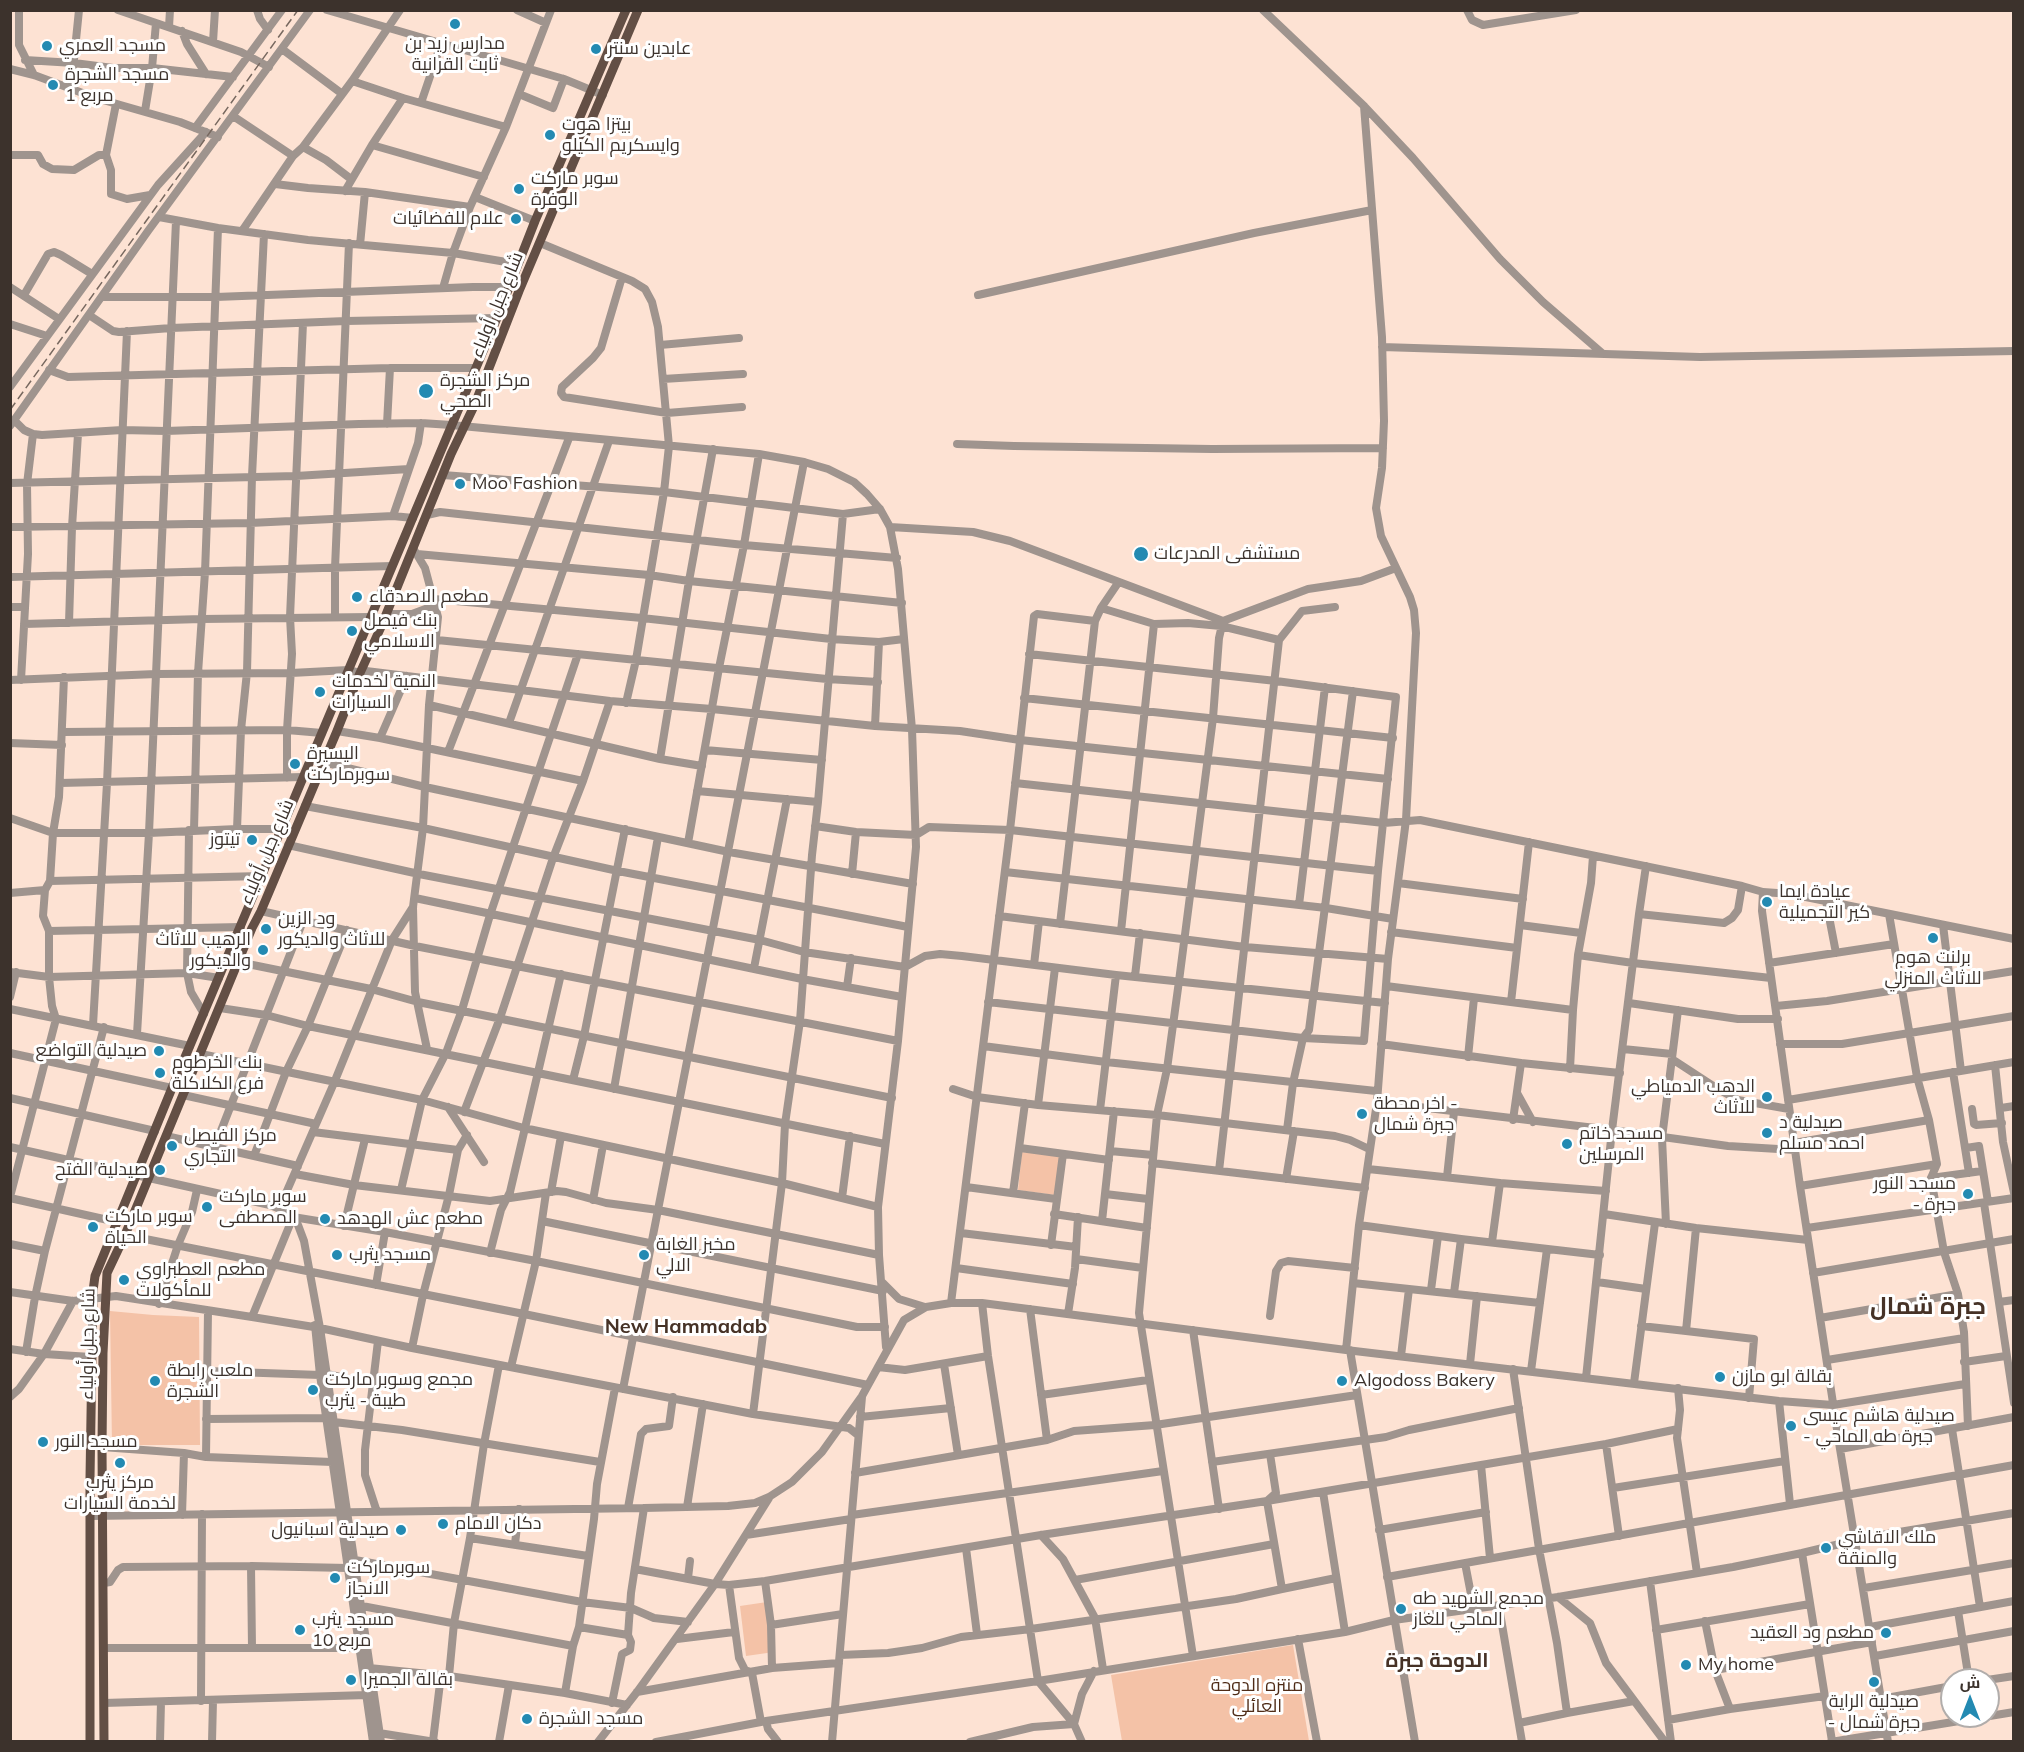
<!DOCTYPE html>
<html>
<head>
<meta charset="utf-8">
<style>
	body { margin:0 }
	#map { position:relative; width:2024px; height:1752px; overflow:hidden; background:#fde2d3; font-family:Mulish,Cairo,sans-serif }
	canvas { display:block }
	.frame { position:absolute; inset:0; border:12px solid #3c322c; pointer-events:none }
	.north { position:absolute; left:1940px; top:1668px; width:60px; height:60px; box-sizing:border-box; background:#fff; border:2px solid #b1adab; border-radius:50%; rotate:0deg; font-size:16px; font-weight:700; line-height:24px; text-align:center; color:#3c322c }
	.north::after { content:''; display:block; margin:auto; width:21px; height:27px; background:#238ab2; clip-path:polygon(50% 0,100% 100%,50% 72%,0 100%) }
</style>
</head>
<body>
<div id="map">
<canvas width="2024" height="1752"></canvas>
<div class="frame"></div>
<div class="north">ش</div>
</div>
<script>
const ctx = document.querySelector('canvas').getContext('2d');
ctx.lineJoin = 'round';
function paint(path, color) { ctx.fillStyle = color; ctx.fill(path, 'evenodd'); }
const toPath = rows => new Path2D(rows.map(r => 'M' + r).join(''));
function trace(path, color, width, dash) { ctx.strokeStyle = color; ctx.lineWidth = width; ctx.lineCap = dash ? 'butt' : 'round'; ctx.setLineDash(dash || []); ctx.stroke(path); }
function drawText(font, color, halo, rows, align = 'center') {
  ctx.font = font + ' Mulish,Cairo,sans-serif'; ctx.lineWidth = 6; ctx.setLineDash([]); ctx.textBaseline = 'middle'; ctx.strokeStyle = halo; ctx.fillStyle = color; for (const [text, x, y, turn = 0] of rows) {
    ctx.save(); ctx.translate(x, y); ctx.rotate((+turn || 0) * Math.PI / 180); ctx.textAlign = isNaN(turn) ? turn : align; if (halo) ctx.strokeText(text, 0, 0); ctx.fillText(text, 0, 0); ctx.restore();
  }
}
paint(toPath([
	[1022,1152,1060,1156,1055,1195,1018,1190],
	[110,1311,153,1315,199,1317,200,1445,112,1445],
	[767,1602,774,1652,746,1656,740,1606],
	[1293,1645,1309,1741,1122,1741,1111,1675]
]), '#f4c2a7');
trace(toPath([
	[19,10,19,45,34,75],
	[118,10,241,52,269,67],
	[257,10,260,19,268,30],
	[327,10,564,79,603,95],
	[517,10,546,23],
	[1263,10,1364,106,1413,158,1500,259,1543,302,1602,353],
	[1467,10,1472,20,1483,25,1576,10],
	[169,27,170,10],
	[182,31,187,44,206,74],
	[213,42,215,10],
	[282,49,341,93],
	[25,60,74,63,113,68,152,68,233,77],
	[10,69,34,75,96,98,180,122,218,137],
	[352,81,403,98,506,127],
	[71,89,79,10],
	[519,94,553,108,564,79],
	[421,103,441,44],
	[145,111,152,68,156,23],
	[233,116,293,156],
	[195,128,282,10],
	[372,145,484,177],
	[303,147,326,160,351,179],
	[10,155,38,155,43,164,52,169,74,170,99,155,106,155,111,170,111,194,127,199,150,195],
	[106,155,116,104],
	[275,184,308,188,365,192,470,207],
	[345,191,372,145,403,98],
	[475,197,535,221],
	[159,217,218,228,308,240,453,253,518,264],
	[242,231,293,156,303,147,352,81,400,10],
	[540,243,632,281,645,289,652,302,658,327,669,446,664,492,636,660,626,703],
	[360,245,365,192],
	[622,277,601,348,593,358,562,387,561,393,564,397,667,413,742,407],
	[10,287,59,319],
	[443,288,453,253,470,207,506,127,551,10],
	[24,295,48,254,54,252,61,255,92,274],
	[978,295,1254,233,1372,210],
	[102,297,216,297,473,287,508,287],
	[89,315,113,331,119,332,171,328,346,321,497,318],
	[10,324,47,336],
	[660,345,739,338],
	[1382,347,1700,357,2014,351],
	[49,370,68,377,390,368,476,368],
	[663,379,743,374],
	[10,387,158,185,206,132],
	[14,420,24,430,33,434,42,435,122,430,166,431,359,424,421,423,451,425,759,454,804,462,828,469,854,482,867,494,880,509,890,527,898,569,912,729,916,847,898,1041,878,1207,879,1255,886,1347],
	[387,424,390,368],
	[10,426,148,231,310,10],
	[957,444,1014,446,1212,449,1383,448],
	[443,475,664,492,843,514,880,509],
	[10,483,296,476,409,469],
	[427,515,440,512,744,545,897,558],
	[393,516,418,443,421,423],
	[10,527,250,523,393,516,413,518],
	[890,527,973,532,1010,541,1223,621,1308,589,1361,581,1396,568],
	[413,548,425,568,438,617,429,705,423,828,413,907,415,992,427,1049],
	[417,554,649,575,689,581,902,603],
	[10,577,392,566],
	[434,599,642,618,831,639,879,642],
	[10,607,24,607],
	[1101,608,1118,583],
	[386,616,388,614,412,614,436,605],
	[335,617,335,568,349,243],
	[69,623,72,527,78,434],
	[24,624,202,619,371,617],
	[437,640,827,679,878,682],
	[10,680,156,674,291,673,348,670,360,673,366,671,610,701,712,709,875,726,960,731,1020,740,1388,779],
	[21,680,28,554,27,484,33,434],
	[1024,698,1393,738],
	[429,705,660,759,702,766],
	[509,723,609,441],
	[875,726,879,642,904,639],
	[337,731,380,738,583,781],
	[63,732,287,730,322,733],
	[380,738,407,676],
	[10,743,62,745],
	[705,750,822,760],
	[448,752,569,438],
	[660,759,689,581,713,449],
	[323,762,425,787,729,852,913,884],
	[287,778,287,730,292,654,290,617,303,323],
	[60,783,303,777],
	[1015,783,1384,823,1420,820,1742,886,1763,892,1791,894,2014,939],
	[697,791,818,802],
	[305,806,423,828,618,871,908,927],
	[10,818,53,833,149,833,237,829,282,829],
	[815,826,856,832,916,835,929,827,1010,830,1378,871],
	[237,829,241,730,247,672,252,476,264,234],
	[189,830,187,973,191,992,204,1014],
	[194,830,198,673,205,572,218,228],
	[688,843,719,668,744,545,759,454],
	[288,845,419,874,760,940,804,952,905,967,925,956,940,954,962,956,1116,975,1385,1003],
	[1593,856,1591,883,1578,955,1633,963,1771,978],
	[1005,872,1326,908,1393,919],
	[852,874,856,832],
	[50,881,262,876],
	[1398,883,1523,899],
	[1763,892,1762,911,1800,1186,1840,1449,1888,1742],
	[10,893,45,890],
	[415,898,802,979,902,997],
	[1826,901,1836,953],
	[1299,905,1325,687],
	[261,911,415,946,898,1041],
	[1639,914,1724,923,1732,918,1738,910,1742,886],
	[1889,914,1917,1077,1929,1120,1937,1164,1931,1178,1944,1252,1958,1294,1964,1332,1968,1426],
	[999,916,1245,947,1388,959],
	[1060,924,1095,621],
	[1520,925,1581,933],
	[1943,925,1961,1071],
	[49,931,241,927],
	[1121,931,1154,624],
	[1391,932,1517,948],
	[238,962,371,989,418,1002,892,1098],
	[1769,963,1894,944],
	[1034,965,1039,921],
	[754,968,787,799],
	[10,972,49,977,187,973,219,978],
	[1135,976,1140,933],
	[1386,986,1573,1010,1570,1069],
	[847,987,851,958],
	[10,997,16,972],
	[988,1002,1303,1038,1364,1041,1378,871,1396,697,1276,681,1029,654],
	[1511,1002,1529,842],
	[1629,1003,1738,1019,1778,1019],
	[1776,1006,1827,1001,2014,971],
	[220,1008,266,1015,308,1026,885,1144],
	[10,1009,190,1046],
	[1573,1010,1578,955],
	[93,1025,107,783,127,331],
	[137,1034,149,833,176,221],
	[1381,1044,1521,1063,1620,1073],
	[1780,1044,1842,1044,2014,1016],
	[983,1046,1106,1062,1376,1091],
	[1623,1049,1672,1054],
	[10,1053,172,1088],
	[201,1054,422,1100,524,1128,782,1183,878,1207],
	[1468,1057,1474,998],
	[1672,1059,1718,1089,1738,1100,1789,1109],
	[1995,1065,2003,1142,2014,1193],
	[1953,1072,1969,1173],
	[573,1080,584,1036,625,829],
	[614,1089,658,837],
	[953,1089,977,1097,1038,1105,1157,1115,1335,1136,1350,1140,1369,1149],
	[1517,1093,1533,1122],
	[183,1095,316,1124],
	[10,1098,155,1131],
	[1788,1100,2014,1062],
	[1377,1102,1612,1130,1728,1146,1795,1150],
	[1038,1105,1055,968],
	[448,1107,484,1162],
	[2001,1108,2014,1106],
	[1972,1109,1974,1124,1976,1125,2002,1123],
	[1100,1110,1116,975],
	[464,1112,500,1018,553,858,583,781,610,701],
	[1513,1120,1521,1063],
	[1287,1130,1293,1083,1303,1038,1309,1030,1353,691],
	[313,1132,458,1150],
	[166,1136,298,1166],
	[1794,1143,1929,1120],
	[215,1146,303,921],
	[10,1147,270,1205,285,1211,293,1217,298,1225,304,1241,320,1328,381,1742],
	[1020,1148,1109,1160],
	[1966,1148,1979,1146,1988,1202],
	[1110,1151,1153,1155],
	[254,1156,286,1072,308,1026,347,930],
	[1152,1163,1365,1188],
	[1368,1169,1500,1183,1606,1191],
	[1219,1171,1279,640],
	[295,1174,354,1185,490,1201,557,1191,566,1192,606,1203,658,1210,879,1255],
	[1447,1177,1454,1112],
	[1931,1178,1982,1171],
	[1286,1179,1294,1131],
	[1800,1186,1937,1164],
	[966,1187,1056,1199],
	[401,1190,422,1100,446,1053,462,1010,490,915,578,654],
	[551,1192,561,1136],
	[1013,1193,1025,1103],
	[1105,1194,1148,1199],
	[10,1197,56,1019,52,1006,49,977,49,931,43,916,45,890,50,881,53,833,59,797,64,677],
	[10,1198,117,1222],
	[842,1198,850,1136],
	[593,1200,603,1145],
	[1984,1203,2014,1403],
	[279,1209,334,1083,392,940,413,907],
	[1054,1214,1147,1228],
	[1604,1214,1696,1228,1808,1240],
	[293,1217,385,1232,536,1261,857,1327,885,1327],
	[542,1221,883,1291],
	[1102,1221,1114,1111],
	[1666,1224,1662,1138,1678,1010],
	[1359,1225,1461,1239,1600,1255],
	[344,1226,365,1139],
	[1807,1228,2014,1198],
	[961,1233,1076,1247],
	[125,1235,524,1314,868,1385],
	[1492,1242,1500,1183],
	[10,1244,45,1251],
	[1051,1245,1063,1154],
	[490,1253,501,1210,510,1192,561,974],
	[1076,1259,1143,1268],
	[956,1268,1073,1284],
	[1813,1273,2014,1239],
	[1597,1282,1646,1289],
	[883,1283,899,1299,925,1307],
	[1353,1283,1540,1303],
	[376,1285,385,1232],
	[1431,1290,1438,1236],
	[10,1292,73,1301,116,1296,252,1317,320,1328,412,1348,753,1414,849,1428,858,1435],
	[1454,1293,1461,1239],
	[1999,1302,2014,1300],
	[951,1303,1010,830,1034,616,1037,614,1095,621,1101,608,1154,624,1188,623,1221,626,1279,640,1302,611,1335,607],
	[982,1303,988,1356,1038,1681,1074,1724,1082,1742],
	[159,1304,178,1245,192,1212,197,1190],
	[1030,1309,1047,1440],
	[1068,1314,1075,1268,1078,1217],
	[1270,1316,1276,1271,1281,1263,1288,1261,1355,1268],
	[252,1317,293,1217],
	[1820,1318,1958,1294],
	[315,1325,320,1375,373,1742],
	[1641,1326,1686,1331,1696,1228],
	[1193,1330,1219,1509],
	[1686,1331,1754,1339,1749,1398],
	[412,1348,423,1295,449,1195,458,1150,467,1135],
	[10,1349,44,1354,91,1357],
	[1346,1350,1359,1225,1377,1102,1388,959,1406,820,1416,633,1414,610,1410,597,1381,536,1376,508,1382,468,1384,421,1382,337,1364,106],
	[1350,1350,1415,1742],
	[26,1352,35,1297,45,1251,104,1027],
	[1401,1356,1409,1289],
	[1827,1360,1964,1338],
	[1964,1362,2006,1356],
	[944,1364,958,1455],
	[1470,1364,1477,1296],
	[511,1367,536,1261,546,1193],
	[878,1367,905,1370,988,1356],
	[1513,1369,1539,1549,1557,1643,1567,1713,1519,1723],
	[207,1371,320,1375],
	[1531,1371,1547,1249],
	[327,1374,371,1384],
	[1586,1378,1612,1130,1639,914,1646,866],
	[1634,1383,1655,1223],
	[1678,1388,1680,1410,1677,1438,1697,1573],
	[623,1389,804,462],
	[1041,1395,1148,1380],
	[10,1397,19,1389,44,1354,73,1301],
	[1779,1401,1790,1504],
	[753,1414,782,1183,785,1124,800,1021,812,855,818,802,843,514],
	[860,1417,951,1408],
	[206,1419,326,1418],
	[334,1422,402,1430,600,1462],
	[1952,1429,1980,1607],
	[1606,1444,1619,1536],
	[102,1447,184,1453,206,1457,332,1462],
	[1840,1449,2014,1417],
	[1270,1454,1276,1493,1267,1501,1282,1589,1336,1578],
	[206,1457,208,1311],
	[1212,1462,1386,1437,1409,1430,1519,1408],
	[1481,1465,1490,1558],
	[855,1473,1047,1440,1074,1431,1155,1425,1357,1395],
	[1613,1488,1785,1461],
	[1323,1492,1345,1632],
	[687,1507,703,1404],
	[628,1508,641,1434,646,1429,669,1426,673,1397],
	[377,1512,365,1475,365,1450,378,1341],
	[182,1515,184,1453],
	[852,1515,1163,1471],
	[90,1516,644,1508,728,1506,755,1503,769,1497,792,1482,822,1452,862,1396,904,1320,926,1307,951,1303,982,1303,1346,1350,1779,1401,1833,1405,1965,1384],
	[1379,1530,1486,1512],
	[746,1535,851,1519],
	[1041,1535,1063,1559,1095,1618,1103,1669],
	[470,1538,588,1556],
	[515,1544,519,1509],
	[966,1548,977,1634],
	[1802,1553,1832,1741],
	[355,1560,582,1602,631,1608,654,1618,688,1622],
	[1465,1563,1474,1610],
	[251,1566,252,1648],
	[635,1569,715,1584,729,1585,765,1581,1041,1535,1267,1501,1606,1444,1678,1429],
	[1387,1577,2014,1465],
	[688,1578,690,1561],
	[1075,1580,1274,1544],
	[765,1581,771,1625,772,1668],
	[1650,1581,1671,1742],
	[104,1583,110,1582,118,1570,123,1567,251,1566,348,1568],
	[729,1585,739,1658,745,1670,752,1673,761,1722],
	[1864,1588,2014,1563],
	[1558,1597,1590,1623,1606,1663,1665,1742],
	[362,1606,573,1646],
	[1499,1607,1522,1742],
	[1958,1611,1969,1680],
	[1705,1621,1715,1670,1730,1709],
	[771,1625,843,1614],
	[579,1627,628,1635],
	[1870,1627,2014,1601],
	[1656,1630,1810,1604],
	[677,1639,734,1632],
	[1298,1639,1317,1742],
	[104,1648,360,1648],
	[840,1655,888,1653,922,1648,961,1637,1031,1629,1236,1599,1282,1589],
	[1193,1656,1139,1313,1157,1115,1167,1069,1179,981,1213,718,1219,638,1223,621],
	[1875,1656,2014,1631],
	[369,1668,449,1676,565,1693,627,1705],
	[1715,1670,1872,1642],
	[449,1676,454,1623,470,1538,484,1444,499,1365],
	[1987,1680,2014,1676],
	[637,1692,772,1668,839,1663],
	[565,1693,573,1646,579,1627,594,1519,597,1484,615,1388],
	[1881,1699,1952,1686],
	[201,1701,202,1514],
	[104,1703,367,1695],
	[612,1703,622,1654,630,1650,631,1642,628,1635,631,1593,644,1508],
	[1567,1713,1634,1701],
	[1668,1720,1730,1709,1825,1696],
	[766,1721,768,1729,778,1742],
	[379,1733,435,1742],
	[433,1741,441,1675],
	[160,1742,161,1702],
	[212,1742,213,1701],
	[499,1742,509,1685],
	[598,1742,637,1692,715,1584,769,1498],
	[656,1742,766,1721,1038,1681,1345,1632,1394,1620,1558,1597,1733,1567,1802,1553,1869,1537,2014,1513],
	[832,1742,862,1397],
	[970,1742,1033,1727,1074,1724,1082,1694,1094,1671],
	[1831,1742,2014,1712]
]), '#9f948e', 8);
trace(toPath([
	[90,1742,90,1478,93,1291,95,1276,172,1088,497,318,535,221,626,10],
	[104,1742,102,1447,103,1353,107,1273,125,1235,252,928,261,911,337,731,360,673,381,627,451,454,475,404,519,291,638,10]
]), '#634f45', 9);
trace(toPath([
	[10,410,298,10]
]), '#77685f', 1.5, [9, 4.5]);
for (const [x, y, r, color] of [
	[455,24,6,"#238ab2"],
	[47,46,6,"#238ab2"],
	[596,49,6,"#238ab2"],
	[53,85,6,"#238ab2"],
	[550,135,6,"#238ab2"],
	[519,189,6,"#238ab2"],
	[516,219,6,"#238ab2"],
	[426,391,8,"#238ab2"],
	[460,484,6,"#238ab2"],
	[1141,554,8,"#238ab2"],
	[357,597,6,"#238ab2"],
	[352,631,6,"#238ab2"],
	[320,692,6,"#238ab2"],
	[295,764,6,"#238ab2"],
	[252,840,6,"#238ab2"],
	[1767,902,6,"#238ab2"],
	[266,929,6,"#238ab2"],
	[1933,938,6,"#238ab2"],
	[263,950,6,"#238ab2"],
	[159,1051,6,"#238ab2"],
	[160,1073,6,"#238ab2"],
	[1767,1097,6,"#238ab2"],
	[1362,1114,6,"#238ab2"],
	[1767,1133,6,"#238ab2"],
	[1567,1144,6,"#238ab2"],
	[172,1146,6,"#238ab2"],
	[160,1170,6,"#238ab2"],
	[1968,1194,6,"#238ab2"],
	[207,1207,6,"#238ab2"],
	[325,1219,6,"#238ab2"],
	[93,1227,6,"#238ab2"],
	[337,1255,6,"#238ab2"],
	[644,1255,6,"#238ab2"],
	[124,1280,6,"#238ab2"],
	[1720,1377,6,"#238ab2"],
	[155,1381,6,"#238ab2"],
	[1342,1381,6,"#238ab2"],
	[313,1390,6,"#238ab2"],
	[1791,1426,6,"#238ab2"],
	[43,1442,6,"#238ab2"],
	[120,1463,6,"#238ab2"],
	[443,1524,6,"#238ab2"],
	[401,1530,6,"#238ab2"],
	[1826,1548,6,"#238ab2"],
	[335,1578,6,"#238ab2"],
	[1401,1609,6,"#238ab2"],
	[300,1630,6,"#238ab2"],
	[1886,1633,6,"#238ab2"],
	[1686,1665,6,"#238ab2"],
	[351,1680,6,"#238ab2"],
	[1874,1682,6,"#238ab2"],
	[527,1719,6,"#238ab2"]
]) { const dot = new Path2D(); dot.arc(x, y, r, 0, 2 * Math.PI); ctx.fillStyle = color; ctx.fill(dot); trace(dot, '#fff', 2); }
drawText('18px', '#3c322c', '#fff', [
	["مدارس زيد بن",455,44,"center"],
	["ثابت القرانية",455,65,"center"],
	["مسجد العمري",59,46],
	["عابدين سنتر",608,49],
	["مسجد الشجرة",65,75],
	["مربع 1",65,96],
	["بيتزا هوت",562,125],
	["وايسكريم الكيلو",562,146],
	["سوبر ماركت",531,179],
	["الوفرة",531,200],
	["علام للفضائيات",504,219,"right"],
	["مركز الشجرة",440,381],
	["الصحي",440,402],
	["Moo Fashion",472,484],
	["مستشفى المدرعات",1154,554],
	["مطعم الاصدقاء",369,597],
	["بنك فيصل",364,621],
	["الاسلامي",364,642],
	["النمية لخدمات",332,682],
	["السيارات",332,703],
	["اليسيرة",307,754],
	["سوبرماركت",307,775],
	["تيتوز",240,840,"right"],
	["عيادة ايما",1779,892],
	["كير التجميلية",1779,913],
	["ود الزين",278,919],
	["للاثاث والديكور",278,940],
	["الرهيب للاثاث",251,940,"right"],
	["والديكور",251,961,"right"],
	["برلنت هوم",1933,958,"center"],
	["للاثاث المنزلي",1933,979,"center"],
	["صيدلية التواضع",147,1051,"right"],
	["بنك الخرطوم",172,1063],
	["فرع الكلاكلة",172,1084],
	["الدهب الدمياطي",1755,1087,"right"],
	["للاثاث",1755,1108,"right"],
	["اخر محطة -",1374,1104],
	["جبرة شمال",1374,1125],
	["صيدلية د",1779,1123],
	["احمد مسلم",1779,1144],
	["مسجد خاتم",1579,1134],
	["المرسلين",1579,1155],
	["مركز الفيصل",184,1136],
	["التجاري",184,1157],
	["صيدلية الفتح",148,1170,"right"],
	["مسجد النور",1956,1184,"right"],
	["- جبرة",1956,1205,"right"],
	["سوبر ماركت",219,1197],
	["المصطفى",219,1218],
	["سوبر ماركت",105,1217],
	["الحياة",105,1238],
	["مطعم عش الهدهد",337,1219],
	["مخبز الغابة",656,1245],
	["الالي",656,1266],
	["مسجد يثرب",349,1255],
	["مطعم العطبراوي",136,1270],
	["للمأكولات",136,1291],
	["ملعب رابطة",167,1371],
	["الشجرة",167,1392],
	["بقالة ابو مازن",1732,1377],
	["مجمع وسوبر ماركت",325,1380],
	["طيبة - يثرب",325,1401],
	["Algodoss Bakery",1354,1381],
	["صيدلية هاشم عيسى",1803,1416],
	["- جبرة طه الماحي",1803,1437],
	["مسجد النور",55,1442],
	["مركز يثرب",120,1483,"center"],
	["لخدمة السيارات",120,1504,"center"],
	["دكان الامام",455,1524],
	["صيدلية اسبانيول",389,1530,"right"],
	["ملك الاقاشي",1838,1538],
	["والمنقة",1838,1559],
	["سوبرماركت",347,1568],
	["الانجاز",347,1589],
	["مجمع الشهيد طه",1413,1599],
	["الماحي للغاز",1413,1620],
	["مسجد يثرب",312,1620],
	["مربع 10",312,1641],
	["مطعم ود العقيد",1874,1633,"right"],
	["My home",1698,1665],
	["بقالة الجميرا",363,1680],
	["صيدلية الراية",1874,1702,"center"],
	["- جبرة شمال",1874,1723,"center"],
	["مسجد الشجرة",539,1719]
], 'left');
drawText('18px', '#3c322c', '#fff', [
	["شارع جبل أولياء",497,305,-68],
	["شارع جبل أولياء",267,852,-67],
	["شارع جبل أولياء",88,1344,-89]
]);
drawText('18px', '#4f2c17', '#fff', [
	["منتزه الدوحة",1257,1686],
	["العائلي",1257,1707]
]);
drawText('bold 20px', '#463226', '#fff', [
	["New Hammadab",686,1327],
	["الدوحة جبرة",1437,1661]
]);
drawText('bold 24px', '#463226', '#fff', [
	["جبرة شمال",1928,1307]
]);
</script>
</body>
</html>
